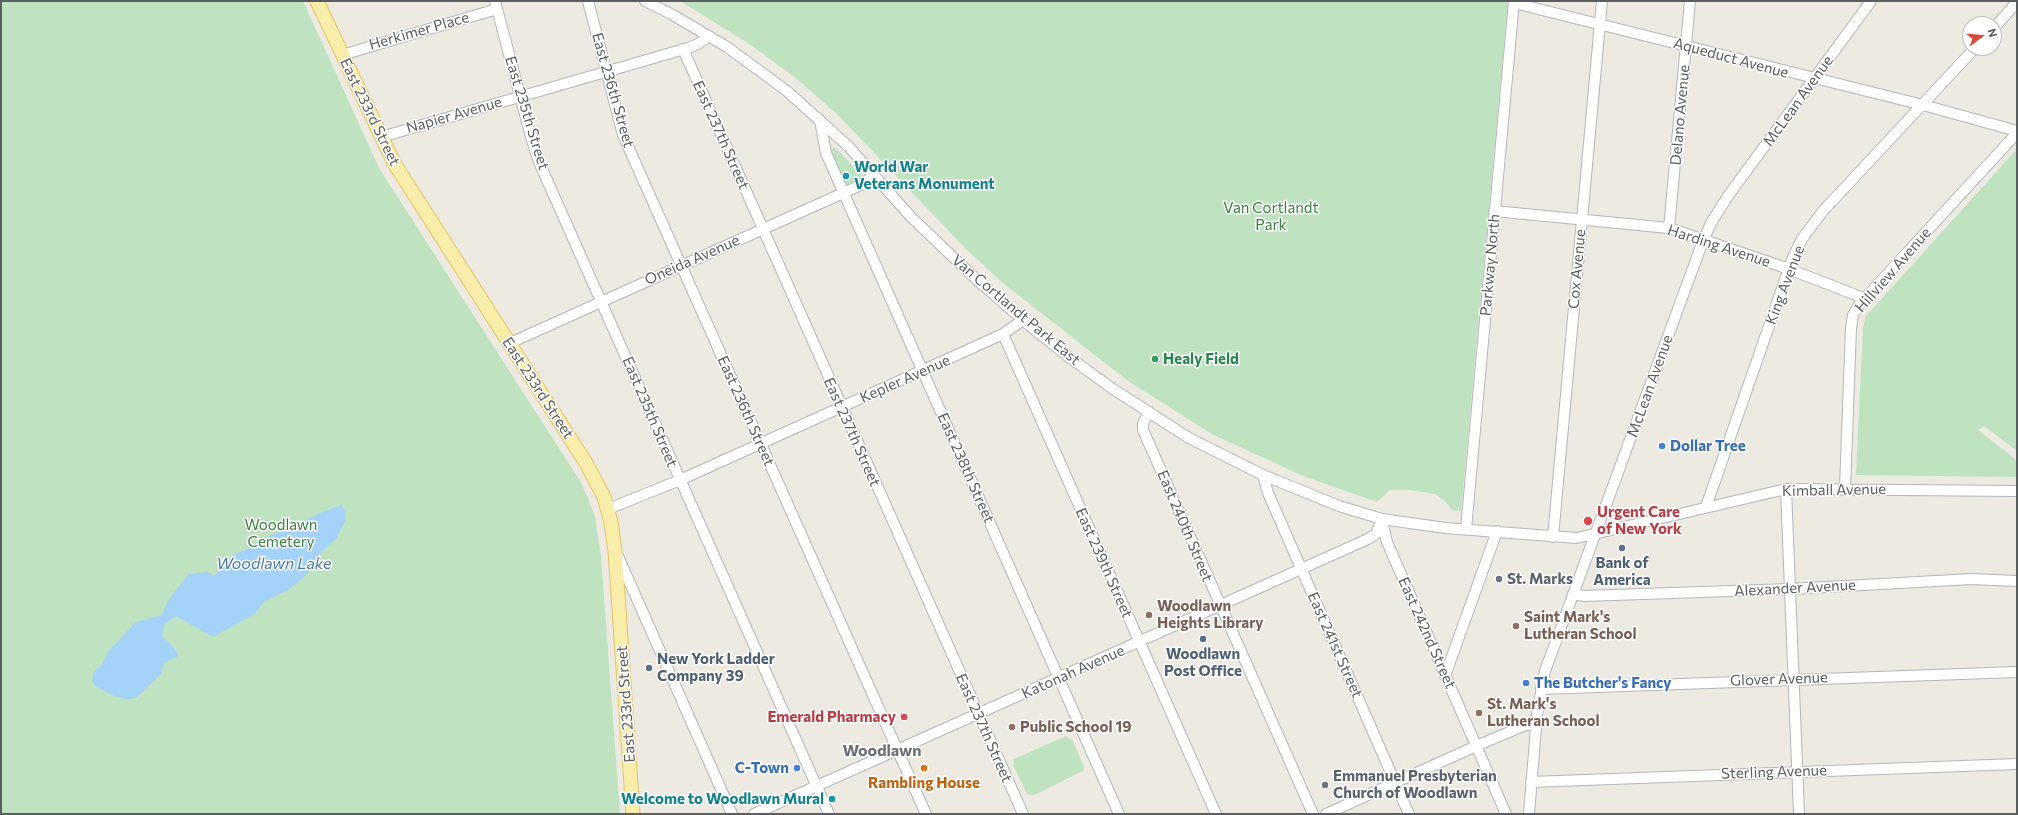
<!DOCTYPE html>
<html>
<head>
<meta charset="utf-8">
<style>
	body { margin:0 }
	#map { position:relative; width:2018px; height:815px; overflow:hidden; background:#eceae1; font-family:Commissioner,sans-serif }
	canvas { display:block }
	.frame { position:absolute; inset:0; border:2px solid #5a5d61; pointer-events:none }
	.north { position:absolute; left:1962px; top:16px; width:40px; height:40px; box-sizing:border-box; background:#fff; border:1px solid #bdbec0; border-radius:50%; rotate:74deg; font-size:11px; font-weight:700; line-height:16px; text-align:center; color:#5a5d61 }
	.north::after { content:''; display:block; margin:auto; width:14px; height:18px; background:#dd4736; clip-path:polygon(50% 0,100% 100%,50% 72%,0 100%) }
</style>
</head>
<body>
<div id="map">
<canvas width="2018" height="815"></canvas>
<div class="frame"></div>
<div class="north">N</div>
</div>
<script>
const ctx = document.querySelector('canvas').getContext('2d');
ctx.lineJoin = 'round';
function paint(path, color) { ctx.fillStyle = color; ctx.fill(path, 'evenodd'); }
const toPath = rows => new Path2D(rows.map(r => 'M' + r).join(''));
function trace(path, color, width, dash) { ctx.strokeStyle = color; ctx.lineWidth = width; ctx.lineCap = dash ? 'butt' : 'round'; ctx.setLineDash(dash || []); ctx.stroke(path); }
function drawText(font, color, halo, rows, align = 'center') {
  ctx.font = font + ' Commissioner,sans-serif'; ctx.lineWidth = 3; ctx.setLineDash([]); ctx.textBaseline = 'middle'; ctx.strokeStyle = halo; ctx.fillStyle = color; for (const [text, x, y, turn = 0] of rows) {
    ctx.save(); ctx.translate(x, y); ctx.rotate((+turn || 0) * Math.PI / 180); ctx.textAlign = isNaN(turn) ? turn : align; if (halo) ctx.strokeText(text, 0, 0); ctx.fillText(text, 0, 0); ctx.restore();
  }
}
paint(toPath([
	[1,1,303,1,379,168,580,481,588,498,595,517,601,556,620,814,1,814],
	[680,1,1508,1,1461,511,1452,510,1445,501,1435,494,1409,490,1390,490,1377,502,1303,476,1212,434,1128,381,1003,283,966,249,837,114,797,79,751,45],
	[835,147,863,177,843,189,827,151],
	[2017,149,2017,451,1984,426,1978,430,2014,458,2017,462,2017,477,1856,475,1863,327,1866,316],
	[1066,736,1073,741,1084,767,1083,771,1034,795,1027,794,1013,765,1014,759]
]), '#bfe2c0');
paint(toPath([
	[342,505,345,512,345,521,336,539,319,554,316,562,303,578,288,590,265,601,253,615,213,637,176,616,165,624,162,636,175,649,178,656,164,663,161,674,136,698,128,699,114,696,95,686,92,681,94,671,103,664,107,653,136,622,162,615,168,600,189,574,207,572,214,576,235,554,248,549,259,540,294,526,322,512]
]), '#a4d2f9');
const minor = toPath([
	[495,1,531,137,539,162,829,814],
	[588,1,623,135,926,814],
	[645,1,673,15,727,47,787,91,849,147,911,217,975,278,1031,327,1073,360,1113,389,1189,438,1263,475,1339,506,1382,519,1445,528,1577,538,1786,489,2017,491],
	[1514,3,1923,105,2017,131],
	[1994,28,2017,2],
	[683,49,1023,814],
	[342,55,497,9],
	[820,120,826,153,1119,814],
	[381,137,688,48,698,44,709,36],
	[1494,211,1669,228,1789,269,1866,299],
	[1669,228,1690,1],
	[1003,334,1216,814],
	[510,343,861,185,874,175],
	[1149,412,1143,423,1143,430,1313,814],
	[1263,475,1268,493,1409,814],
	[1845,488,1851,328,1853,315,1859,305,2017,133],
	[1786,489,1799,814],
	[1706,507,1793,257,1802,239,1823,211,1975,48],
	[608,509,680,480,1003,334,1023,320],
	[1382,521,1387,542,1506,814],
	[1466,529,1514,1],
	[1553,537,1602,1],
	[618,556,732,814],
	[1573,594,1584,596,1790,589,1972,579,2017,581],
	[1445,676,1497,531],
	[1541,689,2017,672],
	[1531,782,2017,764],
	[754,814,1368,539,1376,534,1382,519],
	[1326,814,1476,746,1526,725,1536,724],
	[1529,814,1537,715,1545,671,1703,241,1711,223,1728,196,1871,1]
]);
const major = toPath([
	[317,1,394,163,586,463,604,497,611,522,615,551,633,814]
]);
trace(minor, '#b4b7bb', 12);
trace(major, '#e7c45f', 15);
trace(minor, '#fff', 10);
trace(major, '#f9eea9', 13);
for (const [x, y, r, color] of [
	[846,176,4,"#0f9aa8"],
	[1155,359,4,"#2e9e5b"],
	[1662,446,4,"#3f7fe0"],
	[1588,521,5,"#e0444e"],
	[1622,548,4,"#5c6f8a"],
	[1499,579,4,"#6b7280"],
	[1149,615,4,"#8d6e63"],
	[1516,626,4,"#8d6e63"],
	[1203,639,4,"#5c6f8a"],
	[649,668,4,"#5c6f8a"],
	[1526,683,4,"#3f7fe0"],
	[1479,713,4,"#8d6e63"],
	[904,717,4,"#e0444e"],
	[1012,727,4,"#8d6e63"],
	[797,768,4,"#3f7fe0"],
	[924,768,4,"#e8710a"],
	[1325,785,4,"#6b7280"],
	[832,799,4,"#0f9aa8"]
]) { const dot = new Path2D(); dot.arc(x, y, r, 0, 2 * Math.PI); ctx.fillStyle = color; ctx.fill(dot); trace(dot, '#fff', 1.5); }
drawText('15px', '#5a5d61', '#fff', [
	["Herkimer Place",419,31,-16],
	["Aqueduct Avenue",1731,58,15],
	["East 236th Street",613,90,74],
	["McLean Avenue",1798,101,-54],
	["East 233rd Street",370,112,64],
	["East 235th Street",527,113,73],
	["Napier Avenue",454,115,-16],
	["Delano Avenue",1680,115,-85],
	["East 237th Street",721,135,66],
	["Harding Avenue",1719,246,18],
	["Oneida Avenue",692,260,-24],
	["Parkway North",1490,265,-85],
	["Cox Avenue",1577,269,-85],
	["Hillview Avenue",1893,270,-49],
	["King Avenue",1785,285,-69],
	["Van Cortlandt Park East",1016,310,40],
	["Kepler Avenue",905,379,-24],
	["McLean Avenue",1650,386,-70],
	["East 233rd Street",538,388,57],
	["East 236th Street",746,411,66],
	["East 235th Street",650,412,67],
	["East 237th Street",852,432,66],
	["East 238th Street",966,468,66],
	["Kimball Avenue",1834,490,-1],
	["East 240th Street",1185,526,67],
	["East 239th Street",1104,563,66],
	["Alexander Avenue",1795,588,-3],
	["East 242nd Street",1427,633,66],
	["East 241st Street",1335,645,66],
	["Katonah Avenue",1073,672,-24],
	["Glover Avenue",1779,679,-2],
	["East 233rd Street",626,704,-94],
	["East 237th Street",984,728,66],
	["Sterling Avenue",1774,772,-2]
]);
drawText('bold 15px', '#0d838f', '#fff', [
	["World War",854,167],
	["Veterans Monument",854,184],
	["Welcome to Woodlawn Mural",824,799,"right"]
], 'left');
drawText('15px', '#3a803f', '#fff', [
	["Van Cortlandt",1271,208],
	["Park",1271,225],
	["Woodlawn",281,525],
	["Cemetery",281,542]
]);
drawText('bold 15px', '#27864d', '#fff', [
	["Healy Field",1163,359]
], 'left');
drawText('bold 15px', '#366cbe', '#fff', [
	["Dollar Tree",1670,446],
	["The Butcher's Fancy",1534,683],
	["C-Town",789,768,"right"]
], 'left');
drawText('bold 15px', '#be3a42', '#fff', [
	["Urgent Care",1597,512],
	["of New York",1597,529],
	["Emerald Pharmacy",896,717,"right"]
], 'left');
drawText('bold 15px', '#4e5e75', '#fff', [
	["Bank of",1622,563],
	["America",1622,580],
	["Woodlawn",1203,654],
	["Post Office",1203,671],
	["New York Ladder",657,659,"left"],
	["Company 39",657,676,"left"]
]);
drawText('bold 15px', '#5b616d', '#fff', [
	["St. Marks",1507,579],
	["Emmanuel Presbyterian",1333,776],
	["Church of Woodlawn",1333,793]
], 'left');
drawText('bold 15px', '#785e54', '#fff', [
	["Woodlawn",1157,606],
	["Heights Library",1157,623],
	["Saint Mark's",1524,617],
	["Lutheran School",1524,634],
	["St. Mark's",1487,704],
	["Lutheran School",1487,721],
	["Public School 19",1020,727]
], 'left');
drawText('bold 15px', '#c56008', '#fff', [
	["Rambling House",924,783]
]);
drawText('italic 16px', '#4679b2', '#fff', [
	["Woodlawn Lake",274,564]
]);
drawText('bold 16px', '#6b6f73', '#fff', [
	["Woodlawn",882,751]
]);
</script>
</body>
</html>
